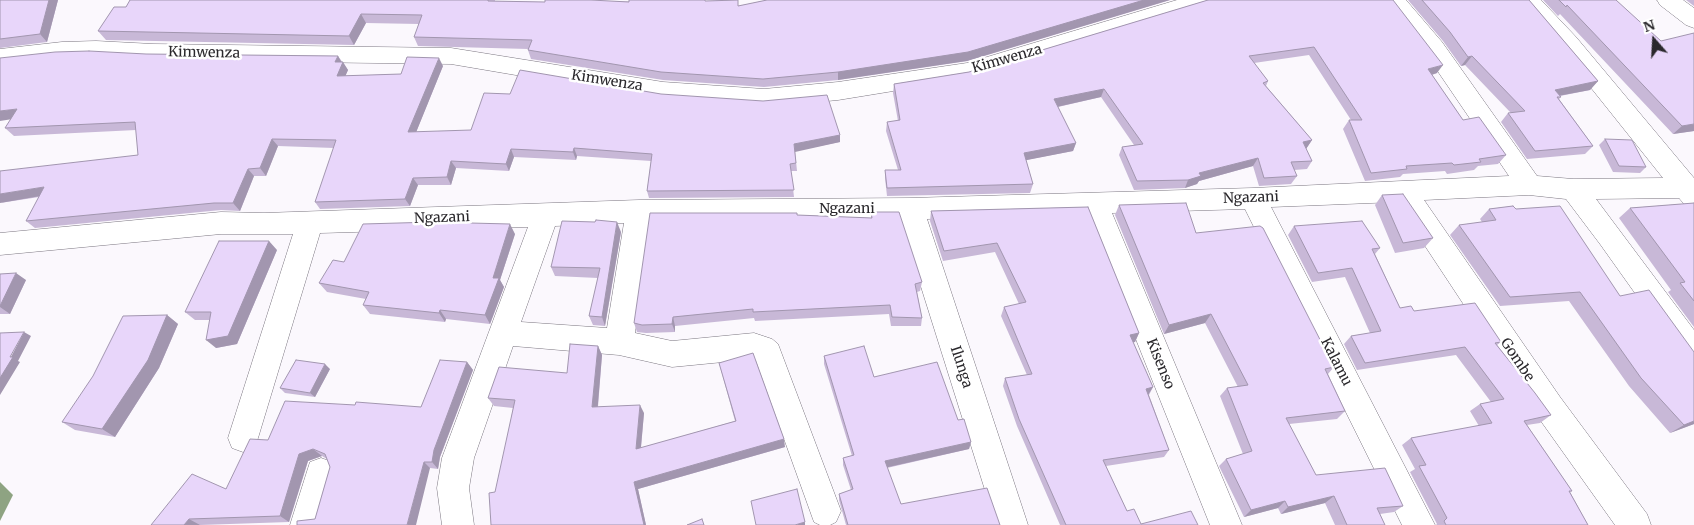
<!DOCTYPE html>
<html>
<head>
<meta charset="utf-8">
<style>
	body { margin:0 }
	#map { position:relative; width:1694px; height:525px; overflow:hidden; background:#fbf8fd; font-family:Merriweather,serif }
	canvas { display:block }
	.north { position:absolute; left:1629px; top:15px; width:50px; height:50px; -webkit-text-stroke:4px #fff; paint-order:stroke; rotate:341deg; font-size:14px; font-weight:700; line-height:20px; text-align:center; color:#2a282c }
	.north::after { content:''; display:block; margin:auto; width:18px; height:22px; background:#2a282c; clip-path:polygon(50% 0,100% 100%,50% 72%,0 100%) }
</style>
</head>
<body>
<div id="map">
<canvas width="1694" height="525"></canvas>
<div class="north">N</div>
</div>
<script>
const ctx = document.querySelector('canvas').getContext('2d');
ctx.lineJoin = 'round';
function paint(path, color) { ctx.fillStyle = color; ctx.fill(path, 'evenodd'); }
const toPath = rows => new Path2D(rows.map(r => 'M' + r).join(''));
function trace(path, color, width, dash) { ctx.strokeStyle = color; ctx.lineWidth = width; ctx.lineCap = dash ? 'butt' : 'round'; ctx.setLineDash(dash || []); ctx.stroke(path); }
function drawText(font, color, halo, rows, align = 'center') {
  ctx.font = font + ' Merriweather,serif'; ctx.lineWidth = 5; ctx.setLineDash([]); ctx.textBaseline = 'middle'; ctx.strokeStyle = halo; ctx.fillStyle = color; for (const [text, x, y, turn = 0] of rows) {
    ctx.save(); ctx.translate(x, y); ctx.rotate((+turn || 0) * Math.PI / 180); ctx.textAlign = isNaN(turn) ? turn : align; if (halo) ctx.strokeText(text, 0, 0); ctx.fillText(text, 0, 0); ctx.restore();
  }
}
paint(toPath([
	[0,482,13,495,0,521]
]), '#8ea382');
const minor = toPath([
	[1177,0,1214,0,1211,5,967,79,838,100,764,107,663,100,451,64,153,60,96,57,62,58,0,65,0,49,62,42,96,41,153,44,451,48,663,82,764,89,838,82,967,63,1177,0],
	[1383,0,1406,0,1442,42,1537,176,1573,179,1663,178,1560,49,1517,0,1541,0,1576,37,1694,178,1694,208,1685,205,1679,198,1596,199,1694,330,1694,366,1684,362,1600,244,1566,199,1529,195,1424,200,1560,397,1647,514,1651,525,1615,525,1538,417,1396,202,1271,207,1435,525,1402,525,1245,209,1112,213,1242,525,1210,525,1086,214,927,219,1028,525,996,525,900,220,651,221,635,333,672,341,754,333,772,339,778,344,841,511,836,522,830,525,820,525,814,522,756,361,754,359,672,367,619,355,513,346,474,458,469,488,474,525,442,525,437,488,442,458,528,227,320,233,258,438,254,448,243,452,232,448,228,438,293,234,221,234,0,255,0,233,221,212,264,213,639,200,910,198,1253,188,1509,176,1426,54,1383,0],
	[624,223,607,328,521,322,555,226,624,223],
	[1657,0,1683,0,1694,8,1694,28,1686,25,1660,5,1657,0],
	[321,458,332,462,337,473,322,525,290,525,310,462,321,458]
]);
trace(minor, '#7b7680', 1);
paint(minor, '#fff');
paint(toPath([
	[0,0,58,0,47,42,0,48],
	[130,0,495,0,495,1,545,2,705,1,738,0,738,6,767,0,1170,0,967,61,838,80,764,87,663,80,531,59,528,50,528,49,418,46,414,37,419,24,366,23,354,45,106,40,98,31,126,7],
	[1208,0,1437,73,1432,75,1463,120,1506,155,1498,164,1478,166,1474,170,1447,174,1445,171,1403,174,1400,177,1365,181,1343,129,1349,120,1351,120,1309,55,1254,63,1268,81,1266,86,1312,140,1306,149,1312,161,1307,169,1294,170,1297,176,1291,184,1259,186,1253,166,1199,181,1197,184,1185,188,1134,190,1119,155,1122,147,1134,145,1101,97,1058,107,1076,143,1073,151,1026,160,1033,184,1030,193,887,196,885,178,885,170,898,170,886,131,887,122,898,121,893,93,894,84,969,72],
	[1408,0,1529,0,1598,81,1590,90,1560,96,1561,97,1559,99,1593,146,1585,154,1527,159,1501,122,1508,113,1511,113,1465,65,1461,66,1443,41],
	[1543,0,1616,0,1694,131,1673,134,1560,14,1558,16],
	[1686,0,1694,0,1694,6],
	[146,54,338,56,348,70,345,76,401,74,443,66,416,132,840,135,840,142,795,151,797,171,791,171,794,197,649,198,647,191,651,161,577,156,576,160,514,157,509,171,456,168,451,185,418,185,410,206,320,209,315,202,334,148,278,146,266,176,254,176,240,211,221,210,35,228,26,221,39,197,0,203,138,155,136,130,14,136,5,128,11,119],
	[1605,139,1646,167,1640,173,1613,172,1599,145],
	[1382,195,1433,238,1424,248,1395,253,1375,205],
	[1694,203,1694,327,1668,292,1671,290,1619,218,1630,208],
	[1119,205,1196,233,1334,367,1328,374,1345,411,1337,419,1289,424,1316,475,1403,506,1394,512,1380,514,1385,525,1335,525,1325,503,1281,514,1278,508,1244,517,1219,466,1226,459,1243,454,1220,396,1227,388,1238,387,1205,323,1164,334,1115,215],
	[1513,206,1694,424,1670,433,1629,386,1569,301,1500,306,1450,235,1459,225,1482,222,1480,219,1489,209],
	[1088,207,1139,333,1135,342,1133,342,1153,387,1149,395,1169,450,1164,457,1106,466,1127,511,1141,524,1198,525,1060,525,1017,426,1003,386,1005,378,1027,375,1001,316,1004,307,1019,304,995,252,943,261,930,221,931,211],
	[871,212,922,282,920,291,917,292,922,318,921,326,891,326,889,314,755,321,754,318,675,326,675,332,646,333,637,332,634,323,797,215,871,218],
	[471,223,515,234,500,280,504,287,490,324,446,319,445,322,370,314,363,305,366,299,327,292,319,283,344,262],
	[1294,226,1380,248,1375,254,1400,308,1414,311,1501,342,1497,345,1551,415,1540,423,1527,425,1572,491,1570,492,1588,525,1436,525,1437,524,1410,472,1415,469,1402,445,1411,438,1479,426,1470,411,1480,404,1491,402,1456,355,1357,370,1344,344,1351,336,1370,333,1345,277,1312,282,1288,235],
	[621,232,605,326,593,325,589,316,598,278,555,276,551,267],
	[277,250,237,344,216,348,210,320,195,320,185,312],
	[0,274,26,280,10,314,0,314],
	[167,315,178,324,159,368,115,437,75,430,62,422],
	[598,346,602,355,598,407,644,413,641,448,735,421,719,363,785,447,638,489,646,525,491,525,513,408,494,406,488,398,567,373],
	[824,356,874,377,958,420,971,442,969,449,887,468,901,504,1000,525,846,525,839,500,839,494,851,490,843,465,843,458,852,456,824,364],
	[467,362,473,370,440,457,438,469,430,468,315,519,330,467,327,459,322,456,308,461,289,522,200,525,151,525,226,489,268,440,355,405,421,407],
	[330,369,315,397,285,393,280,388]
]), '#c8b8d7');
paint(toPath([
	[49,0,58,0,47,42,40,34],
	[1144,0,1170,0,967,61,838,80,838,72],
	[361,14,366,23,354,45,349,36],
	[338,56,342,63,343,62,348,70,342,84,337,76,335,62],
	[1472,56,1465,65,1461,66,1468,57],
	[439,58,443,66,413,140,408,132],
	[1443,65,1437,73,1421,78,1428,69],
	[1598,81,1590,90,1547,98,1555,90],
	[1104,89,1101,97,1052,108,1054,99],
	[17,109,25,117,0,121,0,111],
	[1694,124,1694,131,1673,134,1682,126],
	[840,135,840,142,795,152,794,144],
	[272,139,278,146,266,176,260,168],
	[1312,140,1306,149,1303,142],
	[1076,143,1073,151,1022,161,1024,153],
	[574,148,577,156,576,160,573,152],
	[511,149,514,157,509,171,506,164],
	[1258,158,1253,166,1199,181,1197,184,1185,188,1188,180,1199,173],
	[451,161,456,168,451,185,447,177],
	[248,169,254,176,240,211,233,203],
	[413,178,418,185,410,206,405,199],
	[44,187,52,194,0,203,0,194],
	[617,222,621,232,605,326,602,317],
	[510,224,515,234,500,280,504,287,490,324,485,315,493,278],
	[269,241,277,250,237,344,216,348,206,340],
	[16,273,26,280,10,314,0,307,0,306],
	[440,310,446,319,445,322,439,313],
	[1211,314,1205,323,1164,334,1169,325],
	[167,315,178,324,159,368,115,437,102,429],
	[673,317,675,326,675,332,672,324],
	[24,332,31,336,18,361,20,362,0,395,0,378],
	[1139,333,1135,342,1126,344,1130,335],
	[598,346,602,355,597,415,592,407],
	[467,362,473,370,440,457,438,469,432,462,434,450],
	[325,364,330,369,315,397,310,393],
	[1153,387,1148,395,1146,389],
	[640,405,644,413,640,457,636,449],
	[1694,421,1694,424,1670,433,1684,425],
	[784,439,785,447,638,489,646,525,644,525,634,482],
	[971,442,969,449,884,468,885,461],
	[313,449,322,456,308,461,289,522,280,516,299,454],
	[424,462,430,468,416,525,407,525],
	[1334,496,1325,503,1281,514,1288,507],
	[1285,501,1278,508,1244,517,1251,510],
	[189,519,200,525,184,525],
	[805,522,805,525,795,525]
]), '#a296af');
const building = toPath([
	[0,0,49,0,40,34,0,39,0,0],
	[130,0,488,0,488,1,545,2,545,0,591,0,629,2,629,0,705,0,705,1,738,0,738,6,767,0,1144,0,968,52,838,72,763,79,661,72,528,50,532,40,414,37,422,15,361,14,349,36,98,31,114,7,126,7,130,0],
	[1208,0,1393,0,1443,65,1428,69,1463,120,1479,117,1506,155,1479,159,1481,162,1454,165,1452,163,1406,166,1407,169,1371,173,1349,120,1362,120,1314,47,1249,56,1268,81,1263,83,1312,140,1303,142,1312,161,1291,162,1297,176,1264,178,1258,158,1199,173,1201,176,1188,180,1137,181,1122,147,1143,144,1104,89,1054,99,1076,143,1024,153,1033,184,887,188,885,170,901,170,887,122,900,120,894,84,969,72,1208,0],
	[1422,0,1529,0,1598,81,1555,90,1561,97,1557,97,1593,146,1535,151,1508,113,1525,111,1472,56,1468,57,1450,32,1422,0],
	[1559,0,1616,0,1661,41,1694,33,1694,124,1682,126,1567,5,1566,7,1559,0],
	[89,51,146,54,338,56,335,62,343,62,337,76,401,74,407,57,439,58,408,132,471,130,484,93,510,94,520,70,661,94,763,101,827,95,840,135,794,144,796,163,790,164,794,190,647,191,652,154,574,148,573,152,511,149,506,164,451,161,447,177,413,178,405,199,315,202,336,140,272,139,260,168,248,169,233,203,214,203,26,221,44,187,0,194,0,171,138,155,135,122,5,128,17,109,0,111,0,58,55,52,89,51],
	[1605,139,1632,140,1646,167,1619,166,1605,139],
	[1403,194,1433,238,1403,243,1382,195,1403,194],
	[1186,203,1196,233,1260,226,1263,228,1334,367,1325,369,1345,411,1286,418,1316,475,1385,468,1403,506,1377,508,1385,525,1347,525,1334,496,1288,507,1285,501,1251,510,1226,459,1252,451,1227,388,1248,385,1211,314,1169,325,1119,205,1186,203],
	[1694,203,1694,301,1680,283,1685,282,1630,208,1694,203],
	[1513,206,1516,209,1560,206,1620,296,1649,290,1694,352,1694,421,1684,425,1641,378,1580,292,1510,297,1459,225,1496,220,1489,209,1513,206],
	[1088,207,1139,333,1130,335,1153,387,1146,389,1169,450,1103,460,1127,511,1134,509,1141,524,1191,511,1198,525,1066,525,1019,419,1005,378,1032,374,1004,307,1026,302,997,243,944,251,931,211,1088,207],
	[871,212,899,212,922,282,915,284,922,318,892,317,890,305,753,312,753,309,673,317,672,324,642,325,634,323,650,213,797,213,797,215,872,218,871,212],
	[596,220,617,222,602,317,589,316,600,268,551,267,562,221,595,222,596,220],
	[470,221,470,223,510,224,493,278,499,278,485,315,440,310,439,313,363,305,369,292,319,283,333,260,344,262,363,224,470,221],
	[1362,221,1380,248,1372,249,1400,308,1411,306,1414,311,1475,303,1501,342,1495,343,1535,393,1551,415,1524,421,1572,491,1569,491,1588,525,1446,525,1444,521,1447,518,1419,466,1426,465,1411,438,1492,423,1480,404,1504,399,1465,347,1365,363,1351,336,1381,331,1352,268,1318,273,1294,226,1362,221],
	[219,241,269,241,228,336,206,340,211,312,185,312,219,241],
	[16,273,0,306,0,274,16,273],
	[167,315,148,360,102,429,62,422,93,376,123,316,167,315],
	[24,332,10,357,13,357,0,378,0,333,24,332],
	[570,344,598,346,592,407,640,405,636,449,736,421,719,363,753,353,784,439,634,482,644,525,491,525,489,493,495,492,515,400,488,398,499,367,567,373,570,344],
	[864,346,874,377,937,362,958,420,964,419,971,442,885,461,901,504,987,488,1000,525,848,525,839,494,853,489,843,458,854,455,824,356,864,346],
	[296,360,325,364,310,393,280,388,296,360],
	[440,360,467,362,434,450,432,462,424,462,407,525,297,525,297,521,315,519,330,467,325,454,313,449,299,454,280,516,189,519,184,525,151,525,192,474,226,489,250,439,268,440,285,401,355,405,356,402,421,407,440,360],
	[797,489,805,522,795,525,756,525,751,501,797,489],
	[702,519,704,525,687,525,702,519]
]);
paint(building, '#e8d6fa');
trace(building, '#a296af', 1);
drawText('14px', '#2a282c', '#fff', [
	["Kimwenza",204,53,1],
	["Kimwenza",1007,59,-16],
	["Kimwenza",607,81,9],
	["Ngazani",1251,198,-2],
	["Ngazani",847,209],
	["Ngazani",442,218,-2],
	["Gombe",1517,360,56],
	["Kalamu",1336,362,63],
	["Kisenso",1160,364,68],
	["Ilunga",961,367,72]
]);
</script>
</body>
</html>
